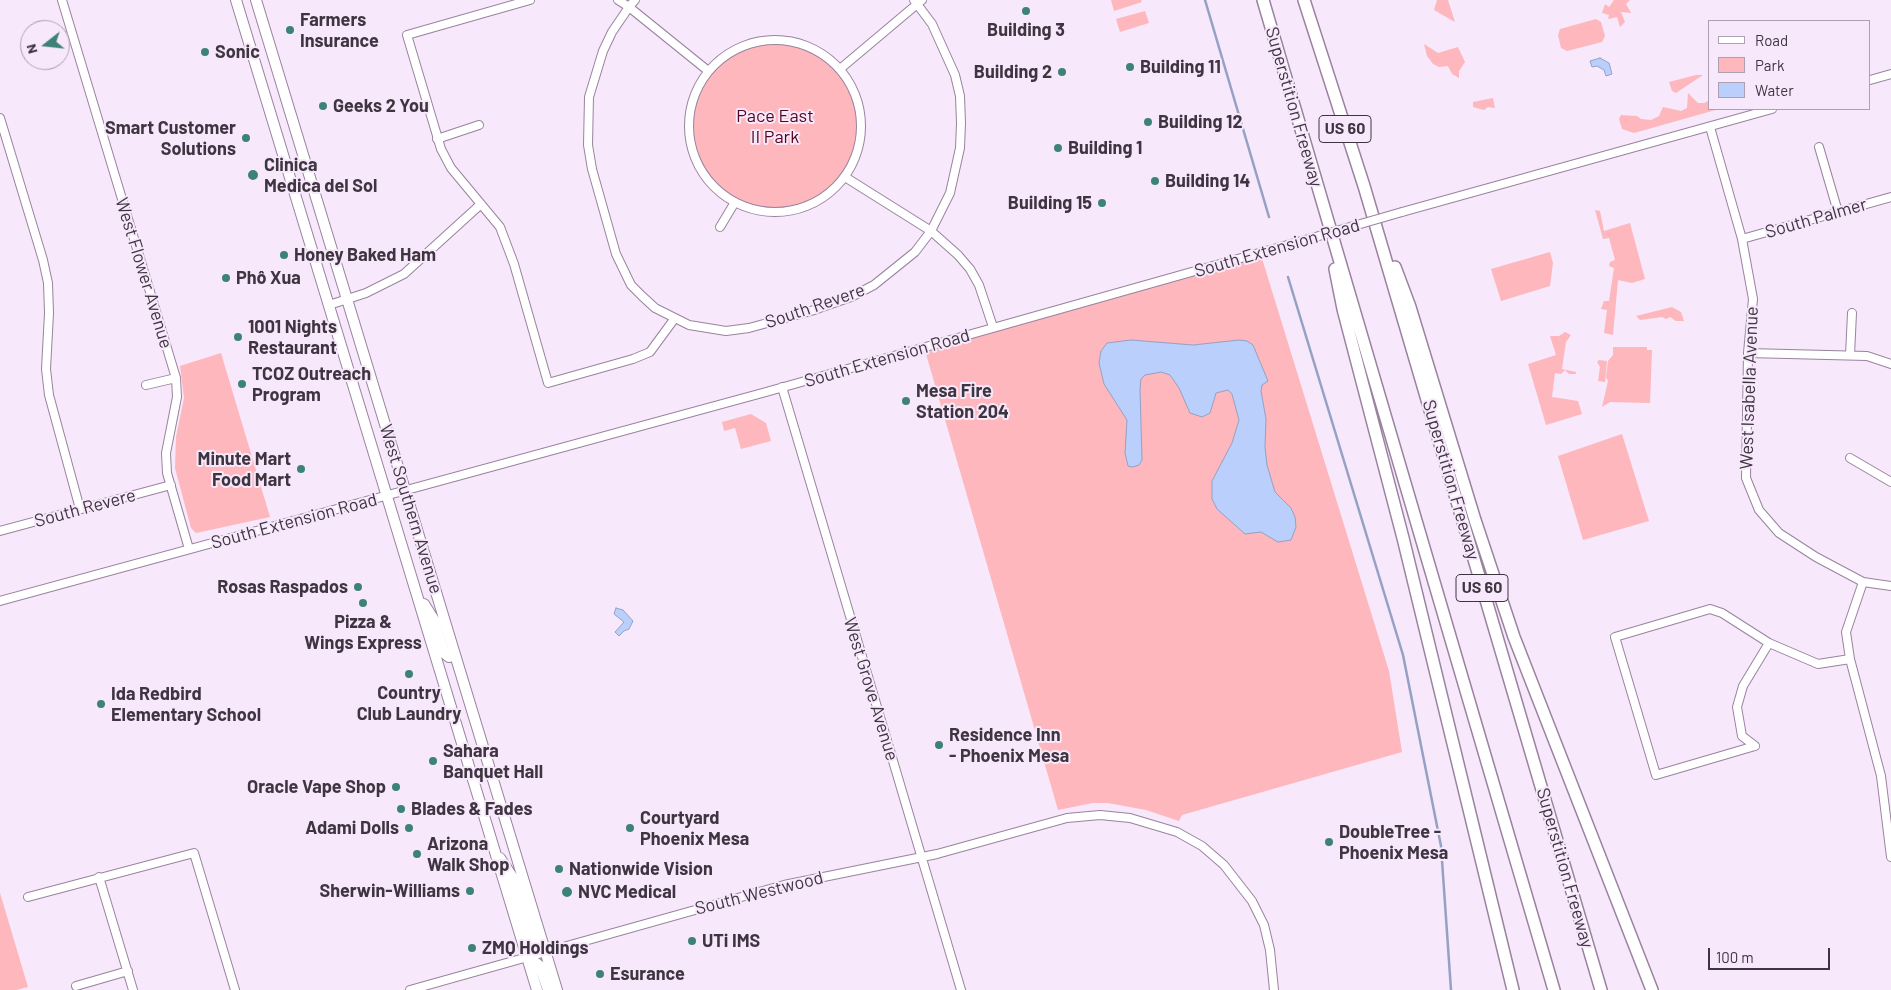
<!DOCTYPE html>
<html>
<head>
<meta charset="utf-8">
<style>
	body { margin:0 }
	#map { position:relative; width:1891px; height:990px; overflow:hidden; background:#f7e8fb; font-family:Barlow,sans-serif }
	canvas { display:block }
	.legend { position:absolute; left:1708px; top:20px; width:162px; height:90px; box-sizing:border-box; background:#f7e8fb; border:1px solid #ada0b1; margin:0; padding:6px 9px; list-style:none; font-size:15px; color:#3f3541 }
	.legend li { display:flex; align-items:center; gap:10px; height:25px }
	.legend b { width:25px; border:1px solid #ada0b1 }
	.north { position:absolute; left:20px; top:20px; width:50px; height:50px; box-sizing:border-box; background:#f7e8fb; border:1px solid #ada0b1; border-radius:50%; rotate:254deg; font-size:14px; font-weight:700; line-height:20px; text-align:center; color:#3f3541 }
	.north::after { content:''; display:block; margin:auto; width:18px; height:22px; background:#3c8278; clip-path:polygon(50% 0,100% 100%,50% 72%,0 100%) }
	.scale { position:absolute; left:1708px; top:948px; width:122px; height:22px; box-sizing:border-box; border:2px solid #3f3541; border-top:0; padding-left:6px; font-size:15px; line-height:18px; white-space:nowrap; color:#3f3541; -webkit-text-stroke:4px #f7e8fb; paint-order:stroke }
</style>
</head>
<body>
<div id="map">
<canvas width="1891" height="990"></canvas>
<ul class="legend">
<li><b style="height:6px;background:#fff"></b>Road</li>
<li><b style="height:14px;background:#feb7bc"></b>Park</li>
<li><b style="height:14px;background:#bacffc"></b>Water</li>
</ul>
<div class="north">N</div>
<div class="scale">100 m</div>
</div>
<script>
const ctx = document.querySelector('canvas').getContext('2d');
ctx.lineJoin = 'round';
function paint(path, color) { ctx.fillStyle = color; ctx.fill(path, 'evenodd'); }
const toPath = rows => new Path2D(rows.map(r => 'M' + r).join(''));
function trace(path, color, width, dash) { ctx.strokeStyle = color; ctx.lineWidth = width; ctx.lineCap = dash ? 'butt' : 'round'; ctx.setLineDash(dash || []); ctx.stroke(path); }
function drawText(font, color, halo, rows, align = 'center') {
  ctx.font = font + ' Barlow,sans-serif'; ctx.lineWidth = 4; ctx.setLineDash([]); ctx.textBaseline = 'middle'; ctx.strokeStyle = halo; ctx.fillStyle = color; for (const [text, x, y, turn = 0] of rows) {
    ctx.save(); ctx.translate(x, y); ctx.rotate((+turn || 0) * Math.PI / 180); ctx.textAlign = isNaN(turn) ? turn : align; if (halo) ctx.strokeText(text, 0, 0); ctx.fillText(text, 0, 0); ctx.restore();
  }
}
paint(toPath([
	[1111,0,1141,0,1142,2,1114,11],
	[1437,0,1448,0,1455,22,1434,10],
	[1614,0,1630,0,1626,4,1631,13,1621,12,1625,22,1620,27,1617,17,1608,19,1609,15,1602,13,1605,4,1609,7],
	[1145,11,1149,23,1120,32,1116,19],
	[1596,19,1601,22,1605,36,1602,42,1567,51,1561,48,1558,35,1560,29],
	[1424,44,1438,53,1458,47,1465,62,1459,71,1459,78,1452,74,1448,66,1439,67,1433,64,1427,56],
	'693 126a82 82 0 1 1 164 0a82 82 0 1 1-164 0Z',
	[1696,75,1703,75,1676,93,1672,91,1669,82],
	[1688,93,1698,103,1704,103,1710,100,1710,109,1719,109,1634,133,1622,129,1619,119,1621,115,1637,116,1641,119,1651,120,1659,116,1663,107,1681,111,1687,108],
	[1493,98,1495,108,1488,107,1484,110,1473,107,1473,102],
	[1595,210,1600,211,1604,231,1630,223,1645,279,1632,283,1618,280,1613,335,1604,333,1607,310,1601,309,1604,301,1609,301,1614,268,1609,266,1610,262,1615,260,1609,238,1603,239],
	[1260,252,1389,671,1402,752,1182,815,1179,821,1146,810,1108,803,1093,803,1058,810,924,347],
	[1550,252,1553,263,1550,286,1501,301,1491,269],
	[1672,307,1681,312,1684,321,1676,321,1670,317,1666,319,1662,317,1640,320,1636,316],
	[1565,332,1571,335,1566,342,1562,369,1576,372,1576,374,1569,374,1565,370,1561,374,1555,373,1552,397,1578,401,1582,414,1546,425,1528,364,1556,355,1550,336,1559,336],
	[1613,347,1647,347,1647,350,1652,350,1650,403,1610,402,1602,407,1608,381,1606,377,1608,361,1613,355],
	[221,353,270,517,196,533,191,528,175,468,176,437,184,398,180,366],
	[1599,360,1607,361,1605,382,1598,381,1600,367,1597,362],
	[751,414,766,423,771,441,741,449,735,428,724,431,722,422],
	[1622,434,1649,521,1583,540,1558,456],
	[0,893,28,987,16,990,0,990]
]), '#feb7bc');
const water = toPath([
	[1600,58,1609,63,1612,74,1606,76,1604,70,1597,66,1592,67,1590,61,1600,58],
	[1131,340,1193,345,1239,340,1247,341,1253,345,1268,381,1262,385,1261,391,1266,419,1265,447,1267,465,1275,492,1291,508,1295,517,1296,527,1291,540,1278,542,1261,532,1245,534,1217,509,1212,499,1212,481,1232,443,1239,420,1232,394,1228,390,1216,393,1210,413,1202,417,1190,413,1179,388,1170,375,1161,372,1145,375,1141,379,1140,389,1142,460,1139,465,1133,467,1128,466,1125,453,1127,420,1104,384,1099,363,1101,351,1107,343,1131,340],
	[616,608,623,610,633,621,629,629,624,631,619,636,615,632,624,622,614,614,616,608]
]);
paint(water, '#bacffc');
trace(water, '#95a1c4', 1);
trace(toPath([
	[1205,0,1269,217],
	[1288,277,1403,655,1441,846,1451,990]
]), '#95a1c4', 2.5);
const minor = toPath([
	[62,0,176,378,177,397,166,453,167,473,189,549],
	[530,0,407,35,441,149,451,168,500,227,514,264,548,383,633,359,650,352,675,318,689,325,726,331,749,328,811,311,851,297,874,285,915,252,931,231,950,193,960,148,961,123,960,96,955,75,932,24,914,0],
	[618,0,629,7,635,0],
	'689 126a86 86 0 1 1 172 0a86 86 0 1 1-172 0Z',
	[840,69,922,0],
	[1870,80,1891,74],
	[0,118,43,260,48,283,49,313,46,369,49,395,80,509],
	[1710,127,1742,239,1753,299,1748,353,1746,478,1759,510,1779,533,1816,557,1863,582,1891,586],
	[437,139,479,125],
	[1819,147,1838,212],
	[845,177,931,231,958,255,970,269,979,285,993,327],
	[1402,212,1772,109],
	[720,227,735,202],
	[1742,239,1891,197],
	[329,305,366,293,404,274,481,204],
	[675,318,655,308,642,296,631,285,616,254,592,169,588,145,589,97,603,51,612,32,629,7,707,70],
	[1748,353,1867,356,1891,364],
	[1850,355,1852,313],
	[146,385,176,378],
	[782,387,961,990],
	[1850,458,1891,482],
	[0,531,171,485],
	[1863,582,1846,632,1850,659,1881,776,1891,857],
	[0,601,766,392,1305,240],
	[1755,746,1656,775,1615,637,1710,609,1722,613,1769,643,1818,664,1850,659],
	[1755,746,1742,736,1737,707,1743,686,1769,643],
	[99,877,133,990],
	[28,897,194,853,235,990],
	[76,986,128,971],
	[410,990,784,885,937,854,1067,818,1100,815,1130,818,1177,832,1202,846,1224,865,1252,901,1264,925,1270,950,1274,990]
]);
const major = toPath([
	[236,0,537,990],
	[256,0,557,990],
	[424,604,434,620,444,653,449,657,455,655],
	[500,858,513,878,533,944,545,951],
	[527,956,540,966,548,990]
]);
const highway = toPath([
	[1263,0,1554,990],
	[1304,0,1364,186,1601,990],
	[1395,267,1410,307,1475,520,1514,637,1652,990],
	[1335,269,1343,309,1403,538,1513,990]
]);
trace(minor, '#99839f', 10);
trace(major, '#99839f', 12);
trace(highway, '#99839f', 14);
trace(minor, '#fff', 8);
trace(major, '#fff', 10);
trace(highway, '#fff', 11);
const minorBridge = toPath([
	[1305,240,1402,212]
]);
trace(minorBridge, '#99839f', 10, []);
trace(minorBridge, '#fff', 8);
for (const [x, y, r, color] of [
	[1026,11,5,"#3c8278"],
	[290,30,5,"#3c8278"],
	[205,52,5,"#3c8278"],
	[1130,67,5,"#3c8278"],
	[1062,72,5,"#3c8278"],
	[323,106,5,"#3c8278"],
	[1148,122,5,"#3c8278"],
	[246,138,5,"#3c8278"],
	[1058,148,5,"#3c8278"],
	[253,175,6,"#3c8278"],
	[1155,181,5,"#3c8278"],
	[1102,203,5,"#3c8278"],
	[284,255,5,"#3c8278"],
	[226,278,5,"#3c8278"],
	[238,337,5,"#3c8278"],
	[242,384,5,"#3c8278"],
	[906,401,5,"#3c8278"],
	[301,469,5,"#3c8278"],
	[358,587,5,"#3c8278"],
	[363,603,5,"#3c8278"],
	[409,674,5,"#3c8278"],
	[101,704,5,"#3c8278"],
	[939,745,5,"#3c8278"],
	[433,761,5,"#3c8278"],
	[396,787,5,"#3c8278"],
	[401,809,5,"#3c8278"],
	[409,828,5,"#3c8278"],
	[630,828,5,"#3c8278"],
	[1329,842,5,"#3c8278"],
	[417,854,5,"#3c8278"],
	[559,869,5,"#3c8278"],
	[470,891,5,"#3c8278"],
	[567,892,6,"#3c8278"],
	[692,941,5,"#3c8278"],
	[472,948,5,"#3c8278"],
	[600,974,5,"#3c8278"]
]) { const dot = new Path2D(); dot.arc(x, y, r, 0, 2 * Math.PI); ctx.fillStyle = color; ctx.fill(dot); trace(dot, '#f7e8fb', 2); }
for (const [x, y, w] of [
	[1345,129,52],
	[1482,588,52]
]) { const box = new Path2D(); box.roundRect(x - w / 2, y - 13.5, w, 27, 4); ctx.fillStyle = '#f7e8fb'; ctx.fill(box); trace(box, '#3f3541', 1); }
drawText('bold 16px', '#3f3541', null, [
	["US 60",1345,129],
	["US 60",1482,588]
]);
drawText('bold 18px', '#3f3541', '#f7e8fb', [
	["Farmers",300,20],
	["Insurance",300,41],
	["Building 3",1026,30,"center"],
	["Sonic",215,52],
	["Building 11",1140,67],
	["Building 2",1052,72,"right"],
	["Geeks 2 You",333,106],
	["Building 12",1158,122],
	["Smart Customer",236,128,"right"],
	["Solutions",236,149,"right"],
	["Building 1",1068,148],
	["Clinica",264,165],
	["Medica del Sol",264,186],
	["Building 14",1165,181],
	["Building 15",1092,203,"right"],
	["Honey Baked Ham",294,255],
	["Phô Xua",236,278],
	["1001 Nights",248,327],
	["Restaurant",248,348],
	["TCOZ Outreach",252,374],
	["Program",252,395],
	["Mesa Fire",916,391],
	["Station 204",916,412],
	["Minute Mart",291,459,"right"],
	["Food Mart",291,480,"right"],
	["Rosas Raspados",348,587,"right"],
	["Pizza &",363,622,"center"],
	["Wings Express",363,643,"center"],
	["Country",409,693,"center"],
	["Club Laundry",409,714,"center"],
	["Ida Redbird",111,694],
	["Elementary School",111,715],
	["Residence Inn",949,735],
	["- Phoenix Mesa",949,756],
	["Sahara",443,751],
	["Banquet Hall",443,772],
	["Oracle Vape Shop",386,787,"right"],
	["Blades & Fades",411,809],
	["Courtyard",640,818],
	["Phoenix Mesa",640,839],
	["Adami Dolls",399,828,"right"],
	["DoubleTree -",1339,832],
	["Phoenix Mesa",1339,853],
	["Arizona",427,844],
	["Walk Shop",427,865],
	["Nationwide Vision",569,869],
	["Sherwin-Williams",460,891,"right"],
	["NVC Medical",578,892],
	["UTi IMS",702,941],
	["ZMQ Holdings",482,948],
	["Esurance",610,974]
], 'left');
drawText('18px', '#3f3541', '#f7e8fb', [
	["Superstition Freeway",1294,107,74],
	["South Palmer",1816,218,-16],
	["South Extension Road",1277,248,-16],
	["West Flower Avenue",144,273,73],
	["South Revere",815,306,-19],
	["South Extension Road",887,358,-16],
	["West Isabella Avenue",1749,388,-88],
	["Superstition Freeway",1451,480,74],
	["South Revere",85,508,-15],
	["West Southern Avenue",411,509,73],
	["South Extension Road",294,521,-15],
	["West Grove Avenue",871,689,73],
	["Superstition Freeway",1565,868,74],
	["South Westwood",759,893,-14]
]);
drawText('18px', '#56021a', '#f7e8fb', [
	["Pace East",775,116],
	["II Park",775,137]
]);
</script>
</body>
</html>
